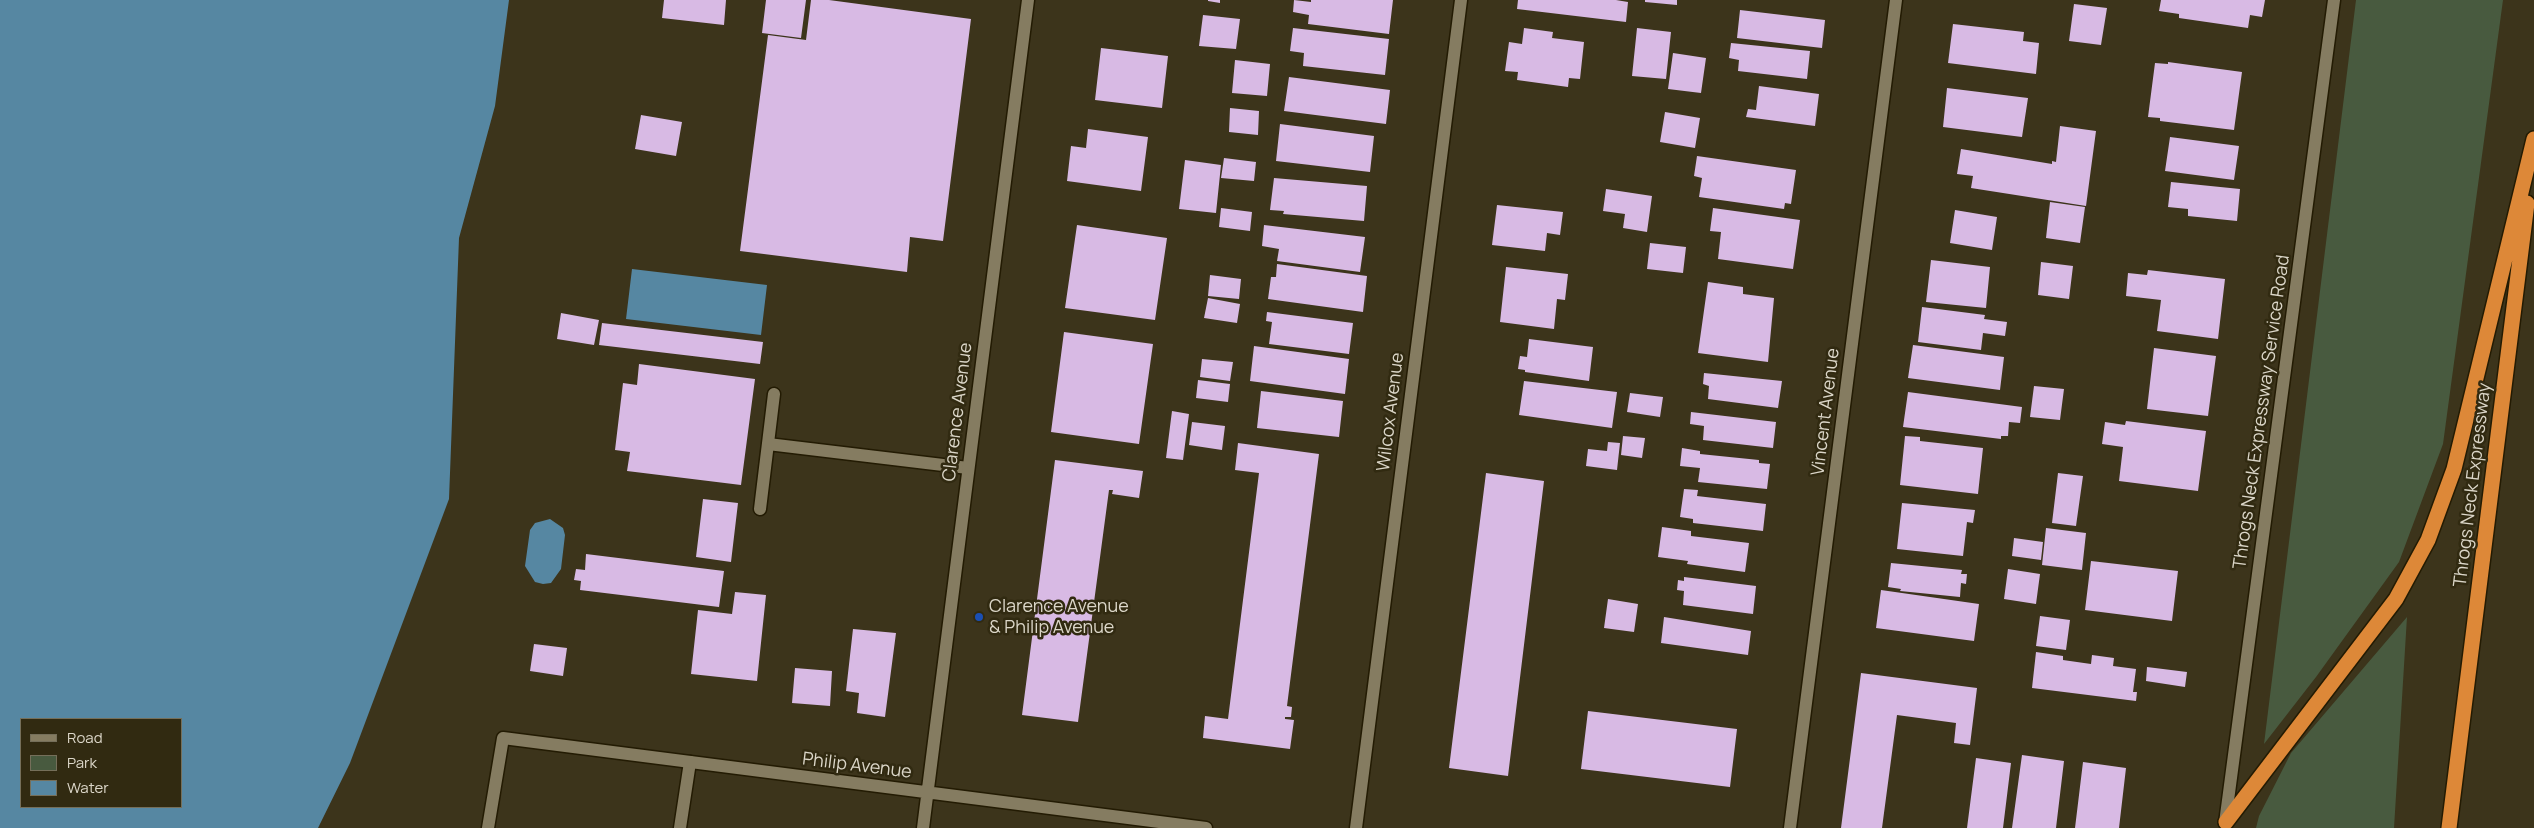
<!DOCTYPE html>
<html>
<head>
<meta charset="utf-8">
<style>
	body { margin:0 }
	#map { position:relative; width:2534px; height:828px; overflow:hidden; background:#3c341b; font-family:Manrope,sans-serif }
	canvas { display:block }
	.legend { position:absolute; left:20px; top:718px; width:162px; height:90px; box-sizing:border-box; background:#312a11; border:1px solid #756f5a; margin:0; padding:6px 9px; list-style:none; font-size:15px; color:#dbd6c8 }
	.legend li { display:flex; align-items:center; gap:10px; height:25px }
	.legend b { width:25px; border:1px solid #756f5a }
</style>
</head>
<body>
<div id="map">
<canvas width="2534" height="828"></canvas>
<ul class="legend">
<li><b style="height:6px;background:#857c61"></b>Road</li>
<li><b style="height:14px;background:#485a3f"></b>Park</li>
<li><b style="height:14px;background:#5687a2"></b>Water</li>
</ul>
</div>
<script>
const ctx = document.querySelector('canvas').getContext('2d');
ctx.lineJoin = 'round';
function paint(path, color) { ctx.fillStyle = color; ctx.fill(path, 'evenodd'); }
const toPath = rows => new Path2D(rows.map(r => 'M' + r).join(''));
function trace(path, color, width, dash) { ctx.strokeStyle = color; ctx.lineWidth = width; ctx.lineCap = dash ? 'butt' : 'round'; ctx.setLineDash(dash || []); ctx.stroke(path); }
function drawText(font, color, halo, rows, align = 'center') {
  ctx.font = font + ' Manrope,sans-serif'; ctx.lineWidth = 5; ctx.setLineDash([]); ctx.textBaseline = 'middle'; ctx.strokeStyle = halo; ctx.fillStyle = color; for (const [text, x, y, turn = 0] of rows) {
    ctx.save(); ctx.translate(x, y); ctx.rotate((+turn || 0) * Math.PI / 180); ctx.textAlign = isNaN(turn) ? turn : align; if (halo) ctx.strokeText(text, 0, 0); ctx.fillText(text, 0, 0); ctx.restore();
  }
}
paint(toPath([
	[2356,0,2503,0,2443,444,2399,562,2316,677,2264,744],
	[2407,617,2394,828,2256,828,2259,816,2291,753]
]), '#485a3f');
paint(toPath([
	[0,0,509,0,495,106,459,238,449,499,350,763,318,828,0,828],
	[21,719,181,719,181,807,21,807],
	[632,269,767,285,761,335,626,319],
	[550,519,563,528,565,535,561,569,551,583,543,584,535,582,525,566,530,530,535,523]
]), '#5687a2');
paint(toPath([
	[664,0,726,0,724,25,662,18],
	[766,0,806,0,801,38,762,33],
	[811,0,829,0,971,19,943,241,910,237,907,272,740,251,768,35,806,40],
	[1208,0,1220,0,1220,3,1208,1],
	[1294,0,1311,2,1311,0,1393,0,1389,34,1308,24,1309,15,1293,12],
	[1518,0,1616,0,1628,2,1626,22,1517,9],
	[1645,0,1677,0,1677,5,1645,2],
	[2161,0,2265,0,2262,17,2250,15,2248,28,2179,18,2179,14,2159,11],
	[2074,4,2107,8,2101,45,2069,41],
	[1740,10,1825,20,1822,48,1737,38],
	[1203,15,1240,19,1236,49,1199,46],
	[1953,24,2024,32,2023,41,2039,43,2036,74,1948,63],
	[1293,28,1389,39,1385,75,1303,66,1304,53,1290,51],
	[1524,28,1553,32,1552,38,1584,42,1580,79,1569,78,1568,87,1517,80,1518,72,1505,71,1509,42,1522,44],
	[1637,28,1671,32,1666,79,1632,76],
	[1731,43,1810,51,1807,79,1738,71,1739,60,1729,58],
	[1101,48,1168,56,1162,108,1095,100],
	[1673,53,1706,58,1701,93,1668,89],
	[1235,60,1270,64,1267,96,1232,93],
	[2168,62,2242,72,2234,130,2160,121,2160,118,2148,117,2155,63,2168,64],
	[1289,77,1390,90,1386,124,1284,111],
	[1759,86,1819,94,1815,126,1746,117,1748,109,1756,110],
	[1947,88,2028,98,2022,137,1943,127],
	[1230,108,1259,111,1258,135,1229,132],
	[1665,112,1700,118,1695,148,1660,142],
	[641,115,682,122,676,156,635,149],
	[1280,124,1374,136,1370,172,1276,161],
	[2060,126,2096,131,2086,206,1971,188,1973,176,1957,174,1961,149,2052,164,2052,161,2056,162],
	[1088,129,1148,137,1141,191,1067,181,1071,146,1086,148],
	[2170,137,2239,146,2234,180,2165,171],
	[1697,156,1796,170,1791,204,1785,203,1784,209,1699,197,1702,178,1694,176],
	[1224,158,1256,162,1254,181,1221,178],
	[1185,160,1221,165,1216,213,1179,209],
	[1274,178,1367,186,1364,221,1283,214,1284,211,1270,210],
	[2171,182,2240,189,2237,221,2188,216,2188,209,2168,207],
	[1606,189,1652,196,1647,232,1623,228,1625,214,1603,211],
	[2050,202,2085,207,2080,243,2046,238],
	[1497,205,1563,212,1560,235,1547,233,1545,251,1492,245],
	[1221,208,1252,212,1250,231,1219,227],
	[1713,208,1800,220,1793,269,1718,259,1721,232,1710,231],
	[1955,210,1997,217,1992,250,1950,243],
	[1077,225,1167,238,1155,320,1065,308],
	[1264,225,1365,237,1360,272,1277,261,1279,249,1262,246],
	[1650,243,1686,247,1683,273,1647,269],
	[1931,260,1990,267,1986,308,1926,302],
	[2041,262,2073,266,2069,299,2038,295],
	[1277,264,1367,276,1363,312,1268,299,1271,277,1276,277],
	[1506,267,1568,274,1565,300,1557,299,1554,329,1500,322],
	[2148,270,2225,279,2218,339,2157,331,2161,300,2126,296,2128,273,2147,275],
	[1210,275,1241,279,1239,299,1208,296],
	[1708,282,1743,287,1743,294,1774,298,1768,362,1698,353],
	[1208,298,1240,304,1237,323,1204,318],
	[1922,307,1985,315,1984,319,2007,322,2005,336,1983,333,1981,350,1918,342],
	[1267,312,1353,323,1349,354,1269,344,1272,322,1266,321],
	[561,313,599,320,594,345,557,339],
	[602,323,763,342,760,364,599,345],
	[1064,332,1153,344,1139,444,1051,432],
	[1529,339,1593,347,1589,381,1525,372,1525,370,1518,369,1520,356,1527,357],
	[1913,345,2004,357,2000,390,1908,378],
	[1254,346,1349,359,1345,394,1250,381],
	[2154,348,2216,356,2208,416,2147,409],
	[1202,359,1233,362,1230,381,1200,377],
	[639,364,755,379,741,485,627,471,630,452,615,450,623,383,637,385],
	[1704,373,1782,381,1778,408,1708,399,1709,386,1703,384],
	[1198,380,1230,384,1228,402,1196,398],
	[1524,381,1617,392,1612,428,1519,415],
	[2034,386,2064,389,2060,420,2030,417],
	[1261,391,1343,401,1339,437,1257,428],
	[1908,392,2022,407,2020,423,2009,422,2008,436,2001,436,2001,439,1903,427],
	[1630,393,1663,397,1660,417,1627,412],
	[1172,411,1189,414,1183,460,1166,458],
	[1691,412,1776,422,1773,448,1703,440,1704,426,1690,424],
	[2126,421,2206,431,2198,491,2119,481,2123,447,2102,444,2105,422,2125,425],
	[1192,422,1225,426,1222,450,1189,445],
	[1623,436,1645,438,1642,458,1621,455],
	[1905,436,1920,437,1920,441,1983,448,1978,494,1900,485],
	[1608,442,1620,443,1617,470,1586,466,1588,449,1607,451],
	[1238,443,1319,454,1287,706,1292,707,1291,717,1285,717,1285,719,1294,720,1290,749,1203,738,1205,716,1228,719,1259,473,1235,470],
	[1682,448,1700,451,1700,454,1759,460,1759,463,1770,464,1767,489,1698,482,1700,468,1680,466],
	[1055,460,1143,471,1139,498,1112,494,1113,490,1109,490,1078,722,1022,715],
	[1486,473,1544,481,1508,776,1449,768],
	[2058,473,2083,476,2076,526,2052,523],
	[1684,489,1698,490,1697,496,1766,504,1763,531,1693,523,1693,519,1680,517],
	[703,499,738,503,731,562,696,557],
	[1902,503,1975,510,1973,523,1967,522,1963,556,1897,549],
	[1662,527,1691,531,1691,536,1749,543,1745,572,1687,564,1688,561,1658,557],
	[2046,528,2086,533,2082,570,2042,565],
	[2014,538,2043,542,2041,560,2012,556],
	[586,554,724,571,719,607,580,590,581,581,574,580,576,569,585,570],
	[2091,561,2178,571,2172,621,2085,610],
	[1891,563,1962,570,1961,574,1967,574,1966,584,1961,583,1960,597,1900,591,1901,589,1888,587],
	[2008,569,2040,574,2036,604,2004,599],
	[1684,577,1756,586,1753,614,1683,605,1684,591,1677,590,1678,580,1684,581],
	[1881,590,1979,604,1974,641,1876,628],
	[735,592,766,595,757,681,691,674,698,610,732,614],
	[1608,599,1638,604,1634,632,1604,628],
	[2040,616,2070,620,2066,650,2036,646],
	[1664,617,1751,631,1748,655,1661,643],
	[853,629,896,633,885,717,857,713,859,693,846,691],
	[534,644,567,648,563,676,530,671],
	[2036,652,2063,656,2063,660,2091,664,2092,655,2114,658,2113,666,2136,669,2133,692,2137,692,2136,701,2032,688],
	[2147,667,2187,672,2185,687,2146,681],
	[795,668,832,671,830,706,792,703],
	[1861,673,1977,688,1970,745,1954,743,1956,723,1897,715,1882,828,1841,828],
	[1588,711,1737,729,1730,787,1581,769],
	[2022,755,2064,761,2056,828,2012,828],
	[1976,758,2011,763,2003,828,1967,828],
	[2083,762,2126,768,2119,828,2075,828]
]), '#d8bae4');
const service = toPath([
	[768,444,968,468],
	[760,509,774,394],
	[680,828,690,762]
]);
const minor = toPath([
	[488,828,503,738,1206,828],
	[923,828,1028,0],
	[1356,828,1461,0],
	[1790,828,1896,0]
]);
const tertiary = toPath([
	[2225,823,2334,0]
]);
const motorway = toPath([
	[2226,822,2396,599,2428,540,2454,469,2534,139],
	[2449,828,2527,203]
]);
trace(service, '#231b03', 15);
trace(minor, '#231b03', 15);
trace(tertiary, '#231b03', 15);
trace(motorway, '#231b03', 18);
trace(service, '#857c61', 12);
trace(minor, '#857c61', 12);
trace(tertiary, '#857c61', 12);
trace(motorway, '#dd8838', 15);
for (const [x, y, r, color] of [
	[979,617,5,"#1a4fb4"]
]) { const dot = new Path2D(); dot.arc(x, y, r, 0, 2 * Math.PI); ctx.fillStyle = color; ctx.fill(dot); trace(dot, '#312a11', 2); }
drawText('18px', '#dbd6c8', '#312a11', [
	["Clarence Avenue",958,412,-83],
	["Wilcox Avenue",1391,412,-83],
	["Vincent Avenue",1826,412,-83],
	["Throgs Neck Expressway Service Road",2262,412,-82],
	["Throgs Neck Expressway",2473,485,-83],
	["Philip Avenue",857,766,7]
]);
drawText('18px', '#dbd6c8', '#312a11', [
	["Clarence Avenue",989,607],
	["& Philip Avenue",989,628]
], 'left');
</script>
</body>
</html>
